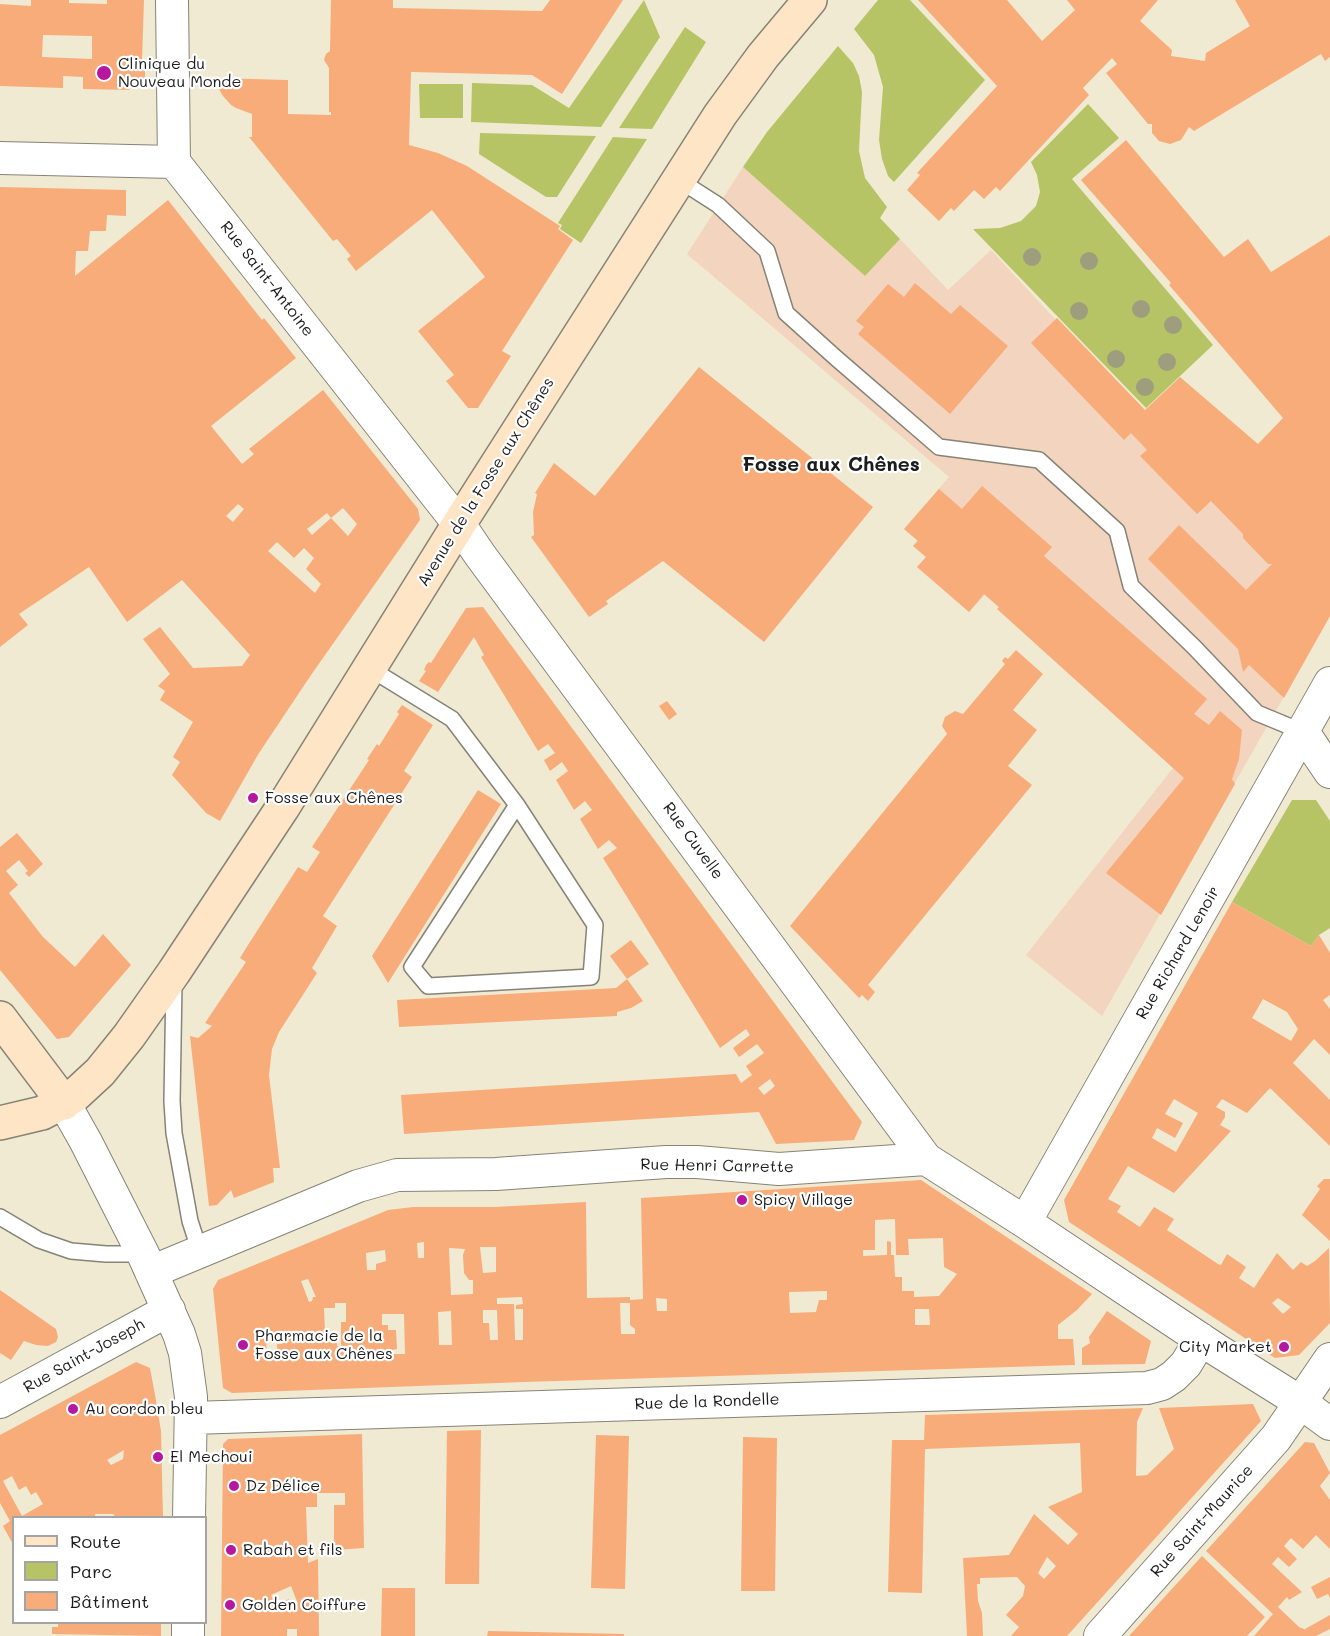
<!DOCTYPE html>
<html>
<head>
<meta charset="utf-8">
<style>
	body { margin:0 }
	#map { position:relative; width:1330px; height:1636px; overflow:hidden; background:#f0ead2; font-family:Mali,sans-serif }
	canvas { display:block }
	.legend { position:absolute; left:12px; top:1516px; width:195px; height:108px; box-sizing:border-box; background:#fff; border:2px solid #a4a4a4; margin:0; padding:8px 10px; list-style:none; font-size:18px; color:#1c1c1c }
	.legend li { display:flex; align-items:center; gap:12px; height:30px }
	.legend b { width:30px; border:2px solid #a4a4a4 }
</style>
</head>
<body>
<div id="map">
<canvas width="1330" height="1636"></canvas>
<ul class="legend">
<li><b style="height:8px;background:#fde5c5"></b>Route</li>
<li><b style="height:16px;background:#b7c466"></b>Parc</li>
<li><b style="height:16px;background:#f7ac7a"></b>Bâtiment</li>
</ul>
</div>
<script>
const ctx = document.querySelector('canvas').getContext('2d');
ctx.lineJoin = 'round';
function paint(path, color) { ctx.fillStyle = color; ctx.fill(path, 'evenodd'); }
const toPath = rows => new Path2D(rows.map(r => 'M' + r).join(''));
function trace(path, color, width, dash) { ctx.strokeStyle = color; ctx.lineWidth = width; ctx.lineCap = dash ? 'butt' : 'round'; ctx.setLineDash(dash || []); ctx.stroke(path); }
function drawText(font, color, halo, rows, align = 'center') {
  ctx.font = font + ' Mali,sans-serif'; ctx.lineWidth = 4.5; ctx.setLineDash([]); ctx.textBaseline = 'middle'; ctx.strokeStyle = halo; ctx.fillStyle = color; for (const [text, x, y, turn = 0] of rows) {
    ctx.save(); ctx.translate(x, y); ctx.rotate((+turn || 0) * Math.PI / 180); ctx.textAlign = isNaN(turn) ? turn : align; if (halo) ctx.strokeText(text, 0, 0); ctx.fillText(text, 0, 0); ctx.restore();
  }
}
paint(toPath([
	[743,167,865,276,900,239,948,290,991,250,1330,616,1102,1016,1026,955,1173,768,985,595,969,612,917,567,926,557,913,546,917,540,904,529,949,477,687,254]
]), '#f3d4be');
paint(toPath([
	[644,0,660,37,601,127,471,122,472,83,532,85,569,108],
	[878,0,910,0,985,80,894,182,888,176,882,159,879,140,883,87,874,55,854,29],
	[685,27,706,42,652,129,619,128],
	[838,46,853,63,859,76,862,92,859,151,865,178,887,207,880,218,900,239,865,276,743,167,767,132],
	[419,84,463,84,463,118,420,118],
	[1088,104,1119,138,1072,179,1213,345,1146,408,973,229,1000,228,1021,221,1036,206,1040,192,1037,175,1031,162],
	[480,133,596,136,557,197,546,197,479,154],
	[613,137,647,139,581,243,560,229,562,225,558,223],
	[1292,800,1316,800,1330,821,1330,928,1319,935,1311,946,1232,902]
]), '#b7c466');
paint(toPath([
	[31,0,69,0,69,3,107,4,107,0,144,0,142,60,145,61,145,79,130,78,129,90,83,89,83,77,63,76,63,88,0,86,0,4,31,6],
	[43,35,92,36,92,59,42,57],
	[331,0,393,0,393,8,542,11,550,0,623,0,562,94,532,75,411,72,409,145,438,153,467,166,560,226,558,229,573,240,502,351,511,356,478,408,468,408,446,381,454,375,418,331,485,277,432,210,356,271,347,259,351,256,337,239,333,241,249,137,252,137,252,114,236,108,231,105,223,96,217,86,215,78,288,80,288,114,331,115,331,112,329,112,329,68,324,60,326,54,330,51],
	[918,0,1007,0,1042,41,1075,10,1067,0,1158,0,1140,21,1172,50,1171,56,1205,61,1206,53,1250,26,1235,0,1330,0,1330,57,1325,61,1321,54,1194,131,1189,127,1181,140,1170,144,1159,141,1152,133,1152,124,1148,124,1106,73,1117,64,1112,58,1083,88,1089,95,1000,191,996,187,984,199,974,190,954,211,951,208,939,221,907,190,920,175,917,173,997,86],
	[1126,140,1224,257,1248,239,1271,272,1330,235,1330,616,1284,698,1249,665,1243,672,1238,649,1148,559,1179,525,1246,590,1272,564,1268,564,1243,538,1243,534,1211,501,1197,514,1140,456,1147,450,1131,433,1124,440,1031,343,1057,318,1145,410,1180,377,1258,444,1283,418,1176,293,1169,285,1171,283,1081,180],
	[0,187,126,190,126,216,107,215,106,231,90,231,88,251,76,251,75,276,168,200,262,320,264,318,296,358,211,426,242,464,254,454,249,449,323,390,418,509,420,520,311,675,259,753,220,821,206,813,172,775,180,762,173,757,193,722,160,700,165,691,158,686,170,674,143,639,160,627,193,668,242,666,250,655,182,580,127,622,89,567,19,614,28,625,0,647],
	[238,504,244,509,233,522,226,516],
	[343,508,357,524,348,536,331,518,312,535,307,529,327,513,331,518],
	[277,542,294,558,304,548,314,558,306,569,321,584,315,593,268,551],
	[915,283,951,314,960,305,1008,346,950,414,858,334,864,327,856,321,888,284,904,297],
	[699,367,873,507,764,642,663,561,606,601,608,604,589,617,531,537,534,535,533,512,537,494,535,493,554,463,595,496],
	[982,486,1052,547,1044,556,1207,699,1194,714,1209,725,1220,711,1242,730,1239,759,1232,779,1235,784,1161,915,1106,873,1184,778,997,609,999,607,984,594,969,612,917,567,926,557,913,546,918,541,904,529,939,489,962,509],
	[483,607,862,1122,854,1140,776,1144,759,1112,404,1134,401,1095,736,1074,741,1083,752,1075,746,1066,764,1053,757,1044,739,1057,733,1048,750,1035,746,1029,720,1048,603,858,617,848,609,840,598,849,580,819,592,810,585,801,574,810,556,780,568,771,562,762,550,771,544,760,555,753,548,744,538,751,481,657,484,655,474,637,438,692,419,681,426,671,424,670,426,665,429,662,431,663,466,608],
	[770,1079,775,1086,764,1095,758,1088],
	[1016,650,1043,674,1013,710,1037,730,1008,766,1032,785,868,985,875,992,868,1001,862,995,859,998,790,926,947,734,942,726,945,717,955,711,963,714,1005,664,1002,661,1005,657,1008,659],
	[667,701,677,714,669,720,659,706],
	[402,705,433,725,404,771,412,777,323,916,337,926,312,968,317,973,279,1032,272,1049,269,1075,280,1168,273,1168,274,1182,234,1198,231,1190,217,1205,209,1206,190,1036,198,1038,212,1026,205,1023,246,962,240,958,248,945,298,867,307,872,320,852,312,847,369,760,367,759,377,744,379,746,399,714,397,712],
	[478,790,501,804,388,983,372,956],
	[17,833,43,864,29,877,25,873,28,871,19,860,6,871,18,885,9,893,43,937,75,967,103,934,131,965,69,1037,57,1039,0,970,0,847],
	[1232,902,1311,946,1319,935,1330,953,1330,995,1323,1000,1330,1009,1330,1055,1314,1039,1293,1063,1330,1100,1330,1146,1270,1088,1247,1113,1222,1099,1216,1107,1225,1112,1225,1117,1220,1125,1231,1131,1174,1193,1128,1166,1108,1199,1121,1206,1117,1212,1140,1227,1154,1207,1174,1219,1167,1230,1218,1264,1221,1265,1227,1254,1246,1267,1239,1278,1254,1288,1277,1253,1293,1270,1301,1262,1307,1266,1315,1261,1329,1248,1330,1323,1299,1355,1275,1358,1069,1222,1064,1200],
	[1263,999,1287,1012,1298,1029,1291,1041,1252,1018],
	[1174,1099,1198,1113,1176,1152,1152,1138,1157,1128,1175,1138,1183,1123,1165,1114],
	[1278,1298,1291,1307,1283,1314,1272,1303],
	[631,940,649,964,627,979,643,1001,631,1008,617,1012,617,1016,399,1027,397,1000,616,988,627,979,610,956],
	[1324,1179,1330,1179,1330,1241,1302,1215,1320,1189,1317,1186],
	[921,1180,1092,1294,1077,1310,1058,1325,1058,1339,1073,1339,1075,1365,524,1382,232,1393,223,1388,213,1289,218,1280,388,1210,413,1207,495,1207,586,1202,587,1298,630,1297,630,1300,643,1299,641,1198],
	[895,1219,896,1255,909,1255,908,1239,943,1238,944,1267,957,1274,939,1296,914,1297,914,1291,902,1291,902,1277,895,1277,894,1255,891,1255,891,1242,887,1241,887,1255,863,1256,863,1250,875,1250,875,1220],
	[424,1242,424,1258,418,1258,417,1243],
	[480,1247,496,1247,496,1272,483,1273],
	[449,1248,465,1249,463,1255,464,1273,469,1280,473,1280,473,1294,451,1295],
	[385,1250,386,1261,376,1264,376,1270,367,1270,366,1253],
	[308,1279,316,1297,313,1297,312,1301,309,1302,301,1281],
	[827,1291,827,1300,819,1300,816,1312,790,1313,789,1292],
	[522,1297,523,1304,516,1305,516,1309,523,1309,523,1340,515,1340,514,1304,497,1304,497,1298],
	[656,1298,667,1299,667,1311,657,1311],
	[335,1303,346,1303,346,1322,341,1322,341,1346,337,1346,336,1332,325,1332,324,1308,335,1308],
	[620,1303,630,1303,630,1325,635,1329,635,1334,621,1334],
	[915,1309,929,1309,930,1325,915,1325],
	[483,1310,497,1310,498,1340,490,1340,489,1323,483,1323],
	[451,1311,452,1345,439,1345,438,1312],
	[382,1314,404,1314,405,1354,392,1354,392,1350,397,1349,396,1330,388,1330,388,1325,382,1325],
	[266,1340,282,1340,282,1344,277,1344,277,1354,267,1354],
	[0,1290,56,1329,58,1337,56,1342,48,1346,36,1345,24,1341,11,1360,0,1353],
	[1107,1311,1151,1341,1145,1364,1082,1365,1082,1348,1090,1343,1089,1337],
	[136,1362,150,1368,155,1395,161,1431,163,1518,114,1518,114,1514,95,1514,95,1518,14,1518,14,1546,3,1526,10,1521,0,1503,0,1435],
	[124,1450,123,1459,111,1465,107,1460],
	[12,1476,19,1490,26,1486,31,1495,36,1492,43,1504,22,1516,3,1481],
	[1253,1404,1261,1421,1067,1636,1011,1636,1019,1627,1006,1615,1023,1596,1025,1586,1017,1577,980,1578,980,1584,977,1584,978,1601,982,1613,983,1636,967,1636,963,1558,1009,1555,1034,1514,1068,1545,1078,1534,1048,1507,1082,1492,1080,1443,925,1449,922,1593,888,1592,892,1440,924,1440,925,1415,1143,1408,1137,1422,1136,1476,1147,1475,1174,1449,1159,1408],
	[1047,1557,1056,1566,1044,1579,1038,1573],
	[481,1430,479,1584,445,1584,447,1431],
	[362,1434,364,1548,334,1550,334,1505,345,1505,345,1493,317,1493,317,1507,306,1507,308,1563,318,1559,319,1636,297,1636,297,1629,287,1629,287,1636,221,1636,223,1444,228,1439],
	[291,1586,298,1604,291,1606,289,1599,280,1603,283,1610,278,1612,271,1595],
	[596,1435,629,1436,625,1589,591,1588],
	[743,1437,777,1438,775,1591,741,1591],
	[1305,1442,1314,1443,1330,1473,1320,1486,1330,1500,1330,1549,1316,1535,1303,1549,1291,1538,1284,1546,1297,1559,1289,1567,1278,1557,1272,1564,1302,1592,1289,1600,1287,1597,1278,1607,1299,1627,1306,1630,1305,1629,1330,1615,1330,1629,1316,1636,1254,1636,1273,1614,1206,1551],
	[1202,1556,1265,1617,1247,1636,1129,1636],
	[1330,1577,1330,1598,1328,1594,1317,1599,1311,1587],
	[382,1588,415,1588,415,1636,381,1636],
	[58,1623,161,1623,161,1636,52,1634,52,1627,58,1627],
	[488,1631,624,1634,624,1636,487,1636]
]), '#f7ac7a');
const lane = toPath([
	[679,180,718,205,767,251,786,313,836,358,939,447,1039,460,1117,531,1131,586,1194,647,1257,713,1303,732],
	[369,668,452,719,517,805,595,925,591,977,428,986,412,967,517,805],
	[174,982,172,1101,174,1133,190,1221,200,1252],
	[0,1217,39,1240,71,1251,106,1254,143,1254]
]);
const street = toPath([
	[172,0,174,162,459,524,480,555,926,1159],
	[0,158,174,162],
	[1303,732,1330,772],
	[64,1103,86,1142,143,1254,179,1334,185,1353,191,1397,189,1518],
	[1025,1222,1330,683],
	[151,1272,358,1186,397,1175,496,1174,666,1162,697,1162,779,1169,926,1159,1025,1222,1217,1350,1300,1402,1330,1424],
	[0,1402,169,1310],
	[191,1418,1147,1388,1162,1384,1174,1376,1186,1364,1201,1339],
	[188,1636,188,1622],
	[1100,1636,1276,1438,1330,1359]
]);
const secondary = toPath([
	[0,1018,64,1103],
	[0,1123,42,1113,74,1096,100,1072,129,1036,174,972,283,807,459,524,720,115,763,56,810,0]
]);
trace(lane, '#868377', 18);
trace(street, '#868377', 34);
trace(secondary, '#868377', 36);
trace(lane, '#fff', 15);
trace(street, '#fff', 32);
trace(secondary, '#fde5c5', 33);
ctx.fillStyle = '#9e9e7e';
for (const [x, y] of [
	[1032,257],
	[1089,261],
	[1141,309],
	[1079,311],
	[1173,325],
	[1116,359],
	[1167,362],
	[1145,387]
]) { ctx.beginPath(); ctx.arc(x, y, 9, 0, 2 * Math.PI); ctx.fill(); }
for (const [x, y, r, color] of [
	[104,73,8,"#b5179e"],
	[253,798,6,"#b5179e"],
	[742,1200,6,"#b5179e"],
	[243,1345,6,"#b5179e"],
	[1284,1347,6,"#b5179e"],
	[73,1409,6,"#b5179e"],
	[158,1457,6,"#b5179e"],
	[234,1486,6,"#b5179e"],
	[231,1550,6,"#b5179e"],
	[230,1605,6,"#b5179e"]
]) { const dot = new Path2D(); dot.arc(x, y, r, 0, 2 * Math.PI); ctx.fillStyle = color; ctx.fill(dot); trace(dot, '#fff', 2); }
drawText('16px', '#1c1c1c', '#fff', [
	["Clinique du",118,64],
	["Nouveau Monde",118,82],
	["Fosse aux Chênes",265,798],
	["Spicy Village",754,1200],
	["Pharmacie de la",255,1336],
	["Fosse aux Chênes",255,1354],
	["City Market",1272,1347,"right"],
	["Au cordon bleu",85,1409],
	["El Mechoui",170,1457],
	["Dz Délice",246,1486],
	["Rabah et fils",243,1550],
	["Golden Coiffure",242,1605]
], 'left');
drawText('16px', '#1c1c1c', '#fff', [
	["Rue Saint-Antoine",267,279,52],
	["Avenue de la Fosse aux Chênes",486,482,-58],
	["Rue Cuvelle",693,841,54],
	["Rue Richard Lenoir",1178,953,-60],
	["Rue Henri Carrette",717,1166,1],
	["Rue Saint-Joseph",84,1356,-29],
	["Rue de la Rondelle",707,1402,-2],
	["Rue Saint-Maurice",1202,1521,-48]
]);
drawText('bold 20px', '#1c1c1c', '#fff', [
	["Fosse aux Chênes",831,465]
]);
</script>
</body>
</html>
